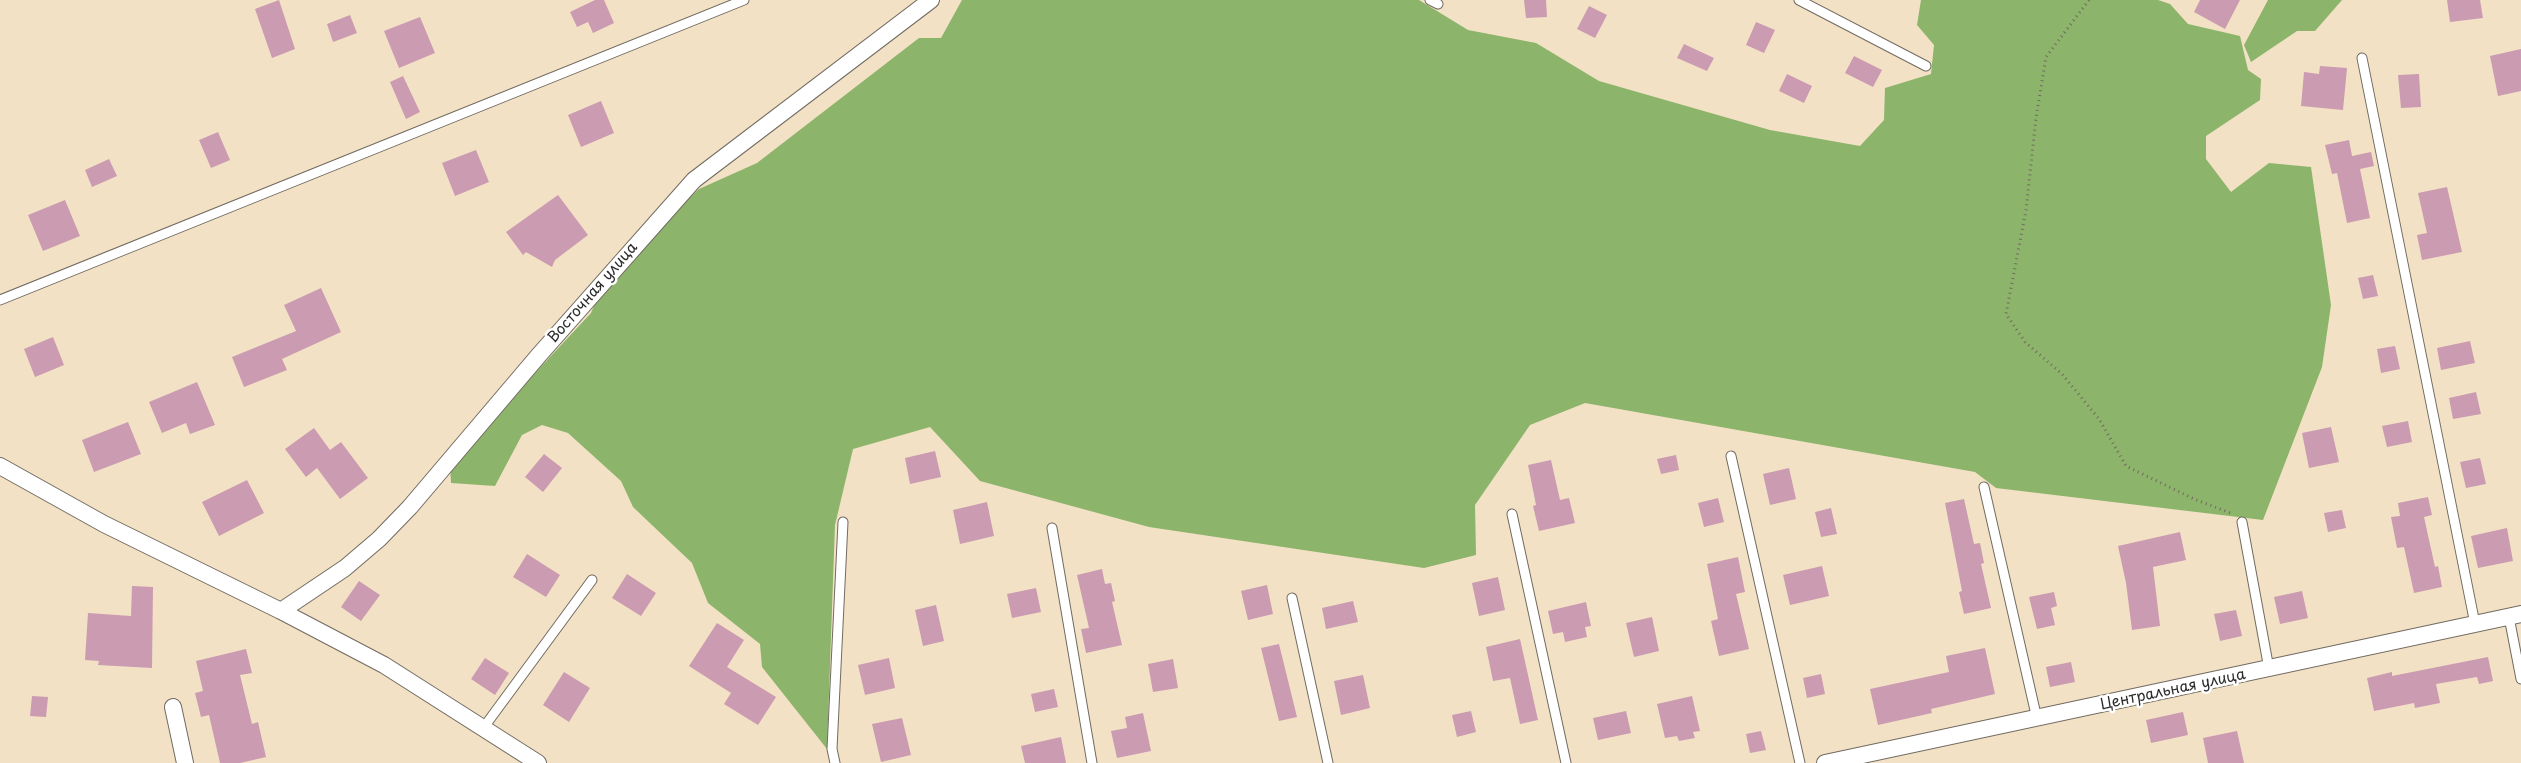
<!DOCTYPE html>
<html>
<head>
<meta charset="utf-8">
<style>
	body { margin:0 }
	canvas { display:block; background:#f2e1c5 }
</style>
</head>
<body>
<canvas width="2521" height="763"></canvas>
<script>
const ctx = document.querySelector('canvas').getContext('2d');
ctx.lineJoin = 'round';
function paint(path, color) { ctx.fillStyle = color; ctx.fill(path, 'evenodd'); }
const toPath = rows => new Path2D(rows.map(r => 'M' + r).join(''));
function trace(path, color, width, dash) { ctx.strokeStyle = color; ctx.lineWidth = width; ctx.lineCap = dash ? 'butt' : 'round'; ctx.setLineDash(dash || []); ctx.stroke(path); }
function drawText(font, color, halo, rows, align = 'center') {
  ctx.font = font + ' "Playpen Sans",sans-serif'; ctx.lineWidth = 5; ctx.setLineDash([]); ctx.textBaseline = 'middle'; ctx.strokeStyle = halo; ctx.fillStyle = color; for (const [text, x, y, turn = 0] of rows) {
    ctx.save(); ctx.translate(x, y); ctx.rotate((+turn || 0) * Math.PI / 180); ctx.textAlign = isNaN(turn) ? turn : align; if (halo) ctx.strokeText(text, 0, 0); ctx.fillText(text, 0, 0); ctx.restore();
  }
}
paint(toPath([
	[962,0,1419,0,1468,30,1536,43,1599,81,1770,130,1860,146,1884,120,1885,88,1931,74,1934,45,1917,25,1921,0,2158,0,2170,4,2188,24,2240,36,2248,70,2261,79,2260,100,2206,136,2206,159,2231,192,2269,163,2311,167,2331,305,2322,367,2263,520,1996,488,1975,472,1585,403,1530,425,1475,505,1476,555,1424,568,1149,527,980,481,930,427,853,449,835,525,827,749,762,667,760,644,708,603,692,563,633,507,621,481,568,433,542,425,522,435,495,486,451,483,450,464,591,313,607,274,699,189,757,163,919,38,941,38],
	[2268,0,2342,0,2315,31,2297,31,2251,62,2244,45]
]), '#8cb46a');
paint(toPath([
	[279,0,295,49,272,58,255,9],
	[595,0,604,0,614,23,593,33,588,22,577,27,570,12],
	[1524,0,1546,0,1547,17,1526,18],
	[2200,0,2240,0,2225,29,2194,12],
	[2447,0,2480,0,2483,18,2450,22],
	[1589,6,1607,15,1595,38,1577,29],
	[350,15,357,33,333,42,327,24],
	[420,17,435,53,399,68,384,31],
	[1756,22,1775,30,1764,53,1746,45],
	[1684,44,1714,58,1707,71,1677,58],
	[2521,49,2521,91,2498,96,2490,56],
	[1854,56,1882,70,1873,87,1845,73],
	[2320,66,2347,68,2343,110,2301,106,2304,72,2319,74],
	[1787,74,1812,86,1804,103,1779,91],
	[2419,74,2421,107,2401,108,2398,75],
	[403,76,420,112,406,119,390,82],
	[601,101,614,133,581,147,568,115],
	[218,132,230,160,211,168,199,140],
	[2349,140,2352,156,2371,152,2374,166,2360,169,2370,218,2347,223,2337,173,2332,174,2325,145],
	[476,150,489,182,455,196,442,163],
	[109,159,117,176,92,187,85,170],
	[2447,187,2462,252,2422,260,2417,235,2427,233,2418,193],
	[558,195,588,235,555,260,552,267,526,252,523,255,506,232],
	[65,200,80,236,43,251,28,215],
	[2373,275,2378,296,2363,299,2358,278],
	[321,288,341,332,282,359,287,370,244,387,232,357,296,331,284,305],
	[53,337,64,365,35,377,24,349],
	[2470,341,2475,363,2441,370,2437,348],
	[2395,346,2400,369,2381,373,2377,349],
	[197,382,215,425,190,434,186,423,162,433,149,402],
	[2476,392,2481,414,2453,419,2449,398],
	[2408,421,2412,442,2387,447,2382,426],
	[128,422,141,454,94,472,82,440],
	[2331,427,2339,462,2309,468,2302,433],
	[314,428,330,450,341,442,368,478,340,499,317,468,306,477,285,449],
	[935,451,941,477,910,484,905,458],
	[544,454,562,468,543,492,525,477],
	[1676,455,1679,470,1661,474,1657,459],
	[2480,458,2486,484,2466,488,2460,462],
	[1551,460,1560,500,1569,498,1575,523,1539,531,1533,506,1536,505,1528,465],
	[1789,468,1796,499,1770,505,1763,474],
	[247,480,264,513,219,536,202,502],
	[2428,497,2432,515,2424,517,2435,567,2438,566,2442,587,2414,593,2404,547,2397,548,2391,517,2400,516,2398,503],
	[1718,498,1724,522,1704,527,1698,503],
	[1964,499,1974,544,1980,543,1984,563,1981,564,1991,608,1964,614,1959,592,1962,591,1945,503],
	[987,502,994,536,960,544,953,510],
	[1831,508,1837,534,1821,537,1815,512],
	[2342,510,2346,528,2328,532,2324,513],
	[2507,528,2513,561,2478,568,2471,536],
	[2180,532,2186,560,2153,567,2160,626,2132,630,2126,583,2118,546],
	[527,554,560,575,546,597,513,577],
	[1738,557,1745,592,1736,594,1749,649,1719,656,1711,621,1718,619,1707,564],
	[1822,566,1829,596,1790,605,1783,575],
	[1102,569,1105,584,1111,583,1115,601,1112,602,1122,645,1086,653,1081,629,1089,628,1077,575],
	[627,574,656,593,641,616,612,598],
	[1498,577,1505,610,1479,616,1472,583],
	[359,581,380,595,361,621,341,607],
	[1267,585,1273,614,1248,620,1241,591],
	[132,586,153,587,152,668,98,665,99,661,85,660,88,613,131,616],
	[1036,588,1041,612,1012,618,1007,594],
	[2302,591,2308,618,2280,624,2274,597],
	[2054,592,2057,606,2051,608,2055,625,2037,629,2029,597],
	[1353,601,1358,622,1326,629,1322,608],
	[1586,602,1591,626,1585,627,1587,637,1565,642,1563,632,1553,634,1548,611],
	[936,605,944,641,923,646,915,610],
	[2236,610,2242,636,2220,641,2214,614],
	[1652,617,1659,651,1634,657,1626,623],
	[717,623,744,640,727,667,776,697,758,725,724,704,731,693,689,666],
	[1520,639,1538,720,1520,724,1510,678,1493,681,1486,647],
	[1279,644,1297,717,1279,721,1261,648],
	[1985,648,1995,694,1931,709,1932,713,1878,725,1870,689,1949,672,1946,656],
	[246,649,252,673,240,675,252,724,258,722,266,757,240,763,220,763,209,715,201,717,195,693,203,691,196,661],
	[2488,657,2493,681,2479,684,2477,677,2436,684,2440,703,2415,708,2414,703,2374,711,2367,678,2392,672,2392,676],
	[485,658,509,673,495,695,471,679],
	[889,658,895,688,865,695,858,665],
	[1173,659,1178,688,1153,692,1148,664],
	[2071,662,2075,682,2050,687,2046,667],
	[564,672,590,688,569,722,543,705],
	[1821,674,1825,694,1807,698,1803,678],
	[1363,675,1370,708,1341,715,1334,681],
	[1054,689,1058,707,1035,712,1031,694],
	[32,696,48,697,46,717,30,716],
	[1692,696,1700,731,1693,732,1695,738,1679,741,1677,736,1665,738,1657,704],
	[1471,711,1476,732,1457,737,1452,715],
	[1626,711,1631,733,1598,740,1593,718],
	[2183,712,2188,735,2151,743,2146,720],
	[1143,713,1151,751,1117,758,1111,731,1127,728,1125,717],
	[902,718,911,755,881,762,872,724],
	[1761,731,1766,750,1750,753,1746,734],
	[2237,731,2244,763,2208,763,2203,738],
	[1061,737,1066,763,1025,763,1021,746]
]), '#cb9bb1');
const lane = toPath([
	[1430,0,1438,4],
	[1799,0,1926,66],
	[2362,58,2475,624],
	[0,300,744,0],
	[1731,456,1800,763],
	[1984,487,2037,719],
	[1512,514,1566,763],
	[2242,522,2269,669],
	[1052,528,1092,763],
	[1292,598,1328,763],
	[2509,617,2521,679],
	[484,727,592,580],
	[835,763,832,749,843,522]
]);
const street = toPath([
	[0,466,104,524,281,611,384,665,538,763],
	[281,611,345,568,379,539,410,507,539,355,694,180,931,0],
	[173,707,185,763],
	[1825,763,2521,614]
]);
trace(lane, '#716b61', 11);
trace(street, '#716b61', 18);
trace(toPath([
	[2089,0,2046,57,2036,118,2026,210,2006,314,2025,342,2062,374,2099,419,2126,466,2194,499,2233,514]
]), '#716b61', 3, [1, 4]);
trace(lane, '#fff', 9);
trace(street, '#fff', 16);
drawText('15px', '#2b2b2b', '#fff', [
	["Восточная улица",593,293,-49],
	["Центральная улица",2173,690,-12]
]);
</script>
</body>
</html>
